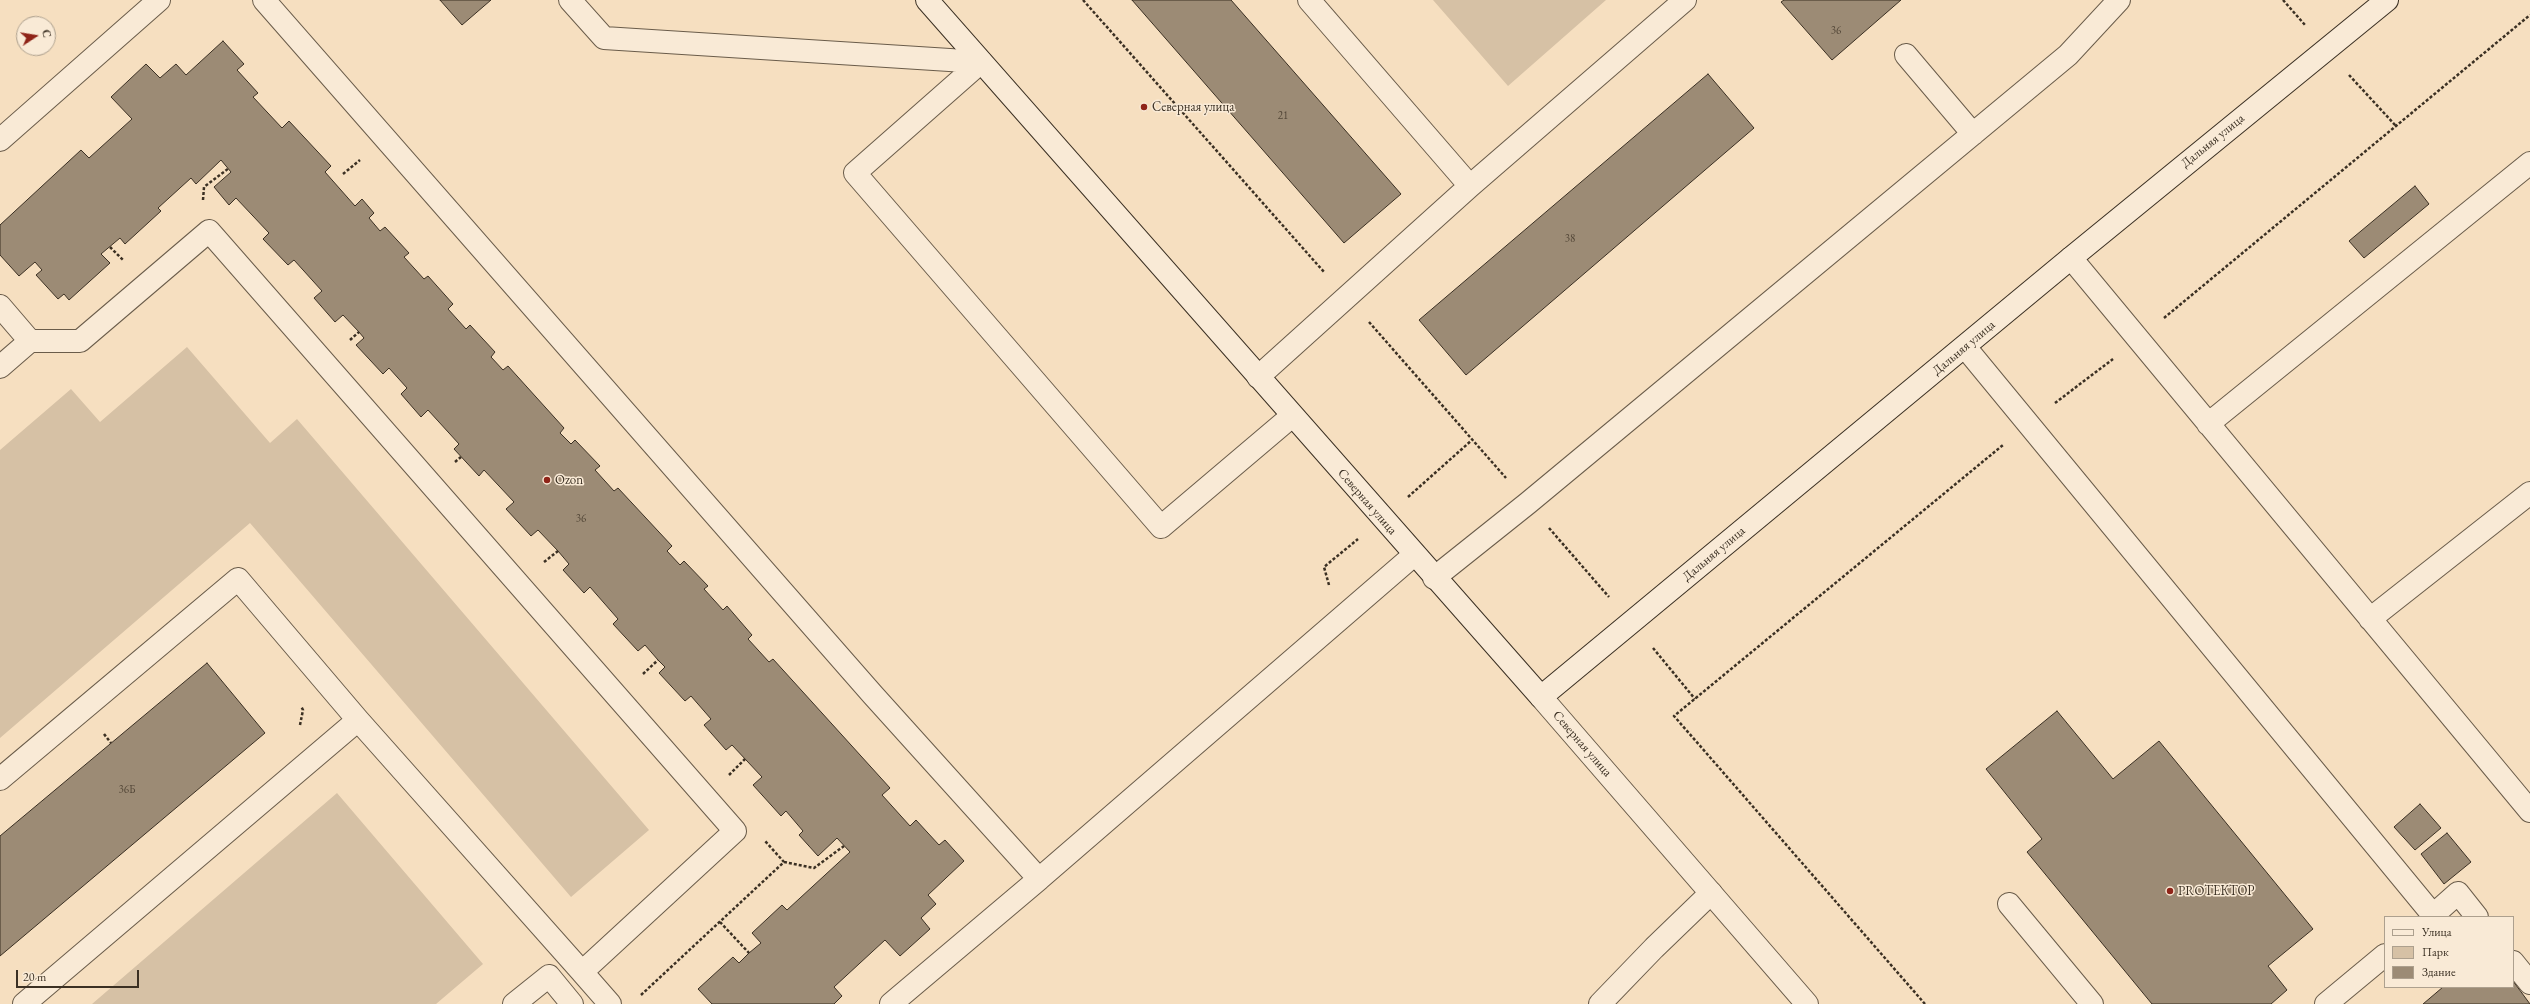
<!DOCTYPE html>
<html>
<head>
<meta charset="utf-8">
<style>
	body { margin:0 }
	#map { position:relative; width:2530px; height:1004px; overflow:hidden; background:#f6dfc0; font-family:"EB Garamond",serif }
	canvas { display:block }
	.legend { position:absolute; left:2384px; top:916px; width:130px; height:72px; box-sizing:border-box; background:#f9ead6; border:1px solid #ada08e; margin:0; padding:5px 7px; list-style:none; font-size:12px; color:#3b3023 }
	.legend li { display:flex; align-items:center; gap:8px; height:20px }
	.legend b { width:20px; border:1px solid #ada08e }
	.north { position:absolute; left:16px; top:16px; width:40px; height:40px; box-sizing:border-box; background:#f9ead6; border:1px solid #ada08e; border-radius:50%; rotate:78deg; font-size:11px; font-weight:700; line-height:16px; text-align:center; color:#3b3023 }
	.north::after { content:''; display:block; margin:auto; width:14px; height:18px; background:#8f2418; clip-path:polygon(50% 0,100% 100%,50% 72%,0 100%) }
	.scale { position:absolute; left:16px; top:970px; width:123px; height:18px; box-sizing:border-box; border:2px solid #3b3023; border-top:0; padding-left:5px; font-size:12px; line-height:14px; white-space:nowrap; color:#3b3023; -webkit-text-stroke:3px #f9ead6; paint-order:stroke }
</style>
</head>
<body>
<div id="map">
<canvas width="2530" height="1004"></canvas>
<ul class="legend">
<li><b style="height:5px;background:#f9ead6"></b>Улица</li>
<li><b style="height:11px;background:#d6c1a5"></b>Парк</li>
<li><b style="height:11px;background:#9c8b75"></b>Здание</li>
</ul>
<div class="north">С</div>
<div class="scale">20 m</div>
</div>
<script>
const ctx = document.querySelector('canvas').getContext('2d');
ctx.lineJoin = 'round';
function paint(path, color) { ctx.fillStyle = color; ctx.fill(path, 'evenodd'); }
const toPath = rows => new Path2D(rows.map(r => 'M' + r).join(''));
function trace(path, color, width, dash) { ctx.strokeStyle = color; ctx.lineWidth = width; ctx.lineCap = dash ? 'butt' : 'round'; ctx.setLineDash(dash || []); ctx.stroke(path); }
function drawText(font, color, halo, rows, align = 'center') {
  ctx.font = font + ' "EB Garamond",serif'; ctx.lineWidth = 3; ctx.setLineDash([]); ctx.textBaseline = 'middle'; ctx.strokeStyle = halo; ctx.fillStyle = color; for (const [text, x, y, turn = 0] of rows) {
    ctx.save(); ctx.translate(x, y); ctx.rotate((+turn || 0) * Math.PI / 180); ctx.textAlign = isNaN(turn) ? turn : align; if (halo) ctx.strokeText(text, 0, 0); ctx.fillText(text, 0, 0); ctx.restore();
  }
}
paint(toPath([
	[1433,0,1606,0,1508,86],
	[187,347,270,443,297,419,649,830,571,897,250,523,0,738,0,450,71,389,100,422],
	[337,793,483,964,436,1004,92,1004]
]), '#d6c1a5');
const building = toPath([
	[440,0,491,0,462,25,440,0],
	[1132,0,1231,0,1401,194,1344,243,1132,0],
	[1784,0,1901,0,1832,60,1781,2,1784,0],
	[223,41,244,64,237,70,258,93,253,97,282,128,289,121,331,166,325,172,355,206,362,199,374,213,369,218,380,231,385,227,409,253,404,257,424,279,428,276,453,304,448,309,466,329,470,325,495,352,491,357,503,370,508,366,564,428,560,433,571,444,575,440,600,466,595,470,614,491,618,488,672,546,667,551,680,565,684,561,708,586,704,589,723,610,727,606,752,635,748,639,769,662,773,659,890,788,882,795,910,826,916,820,939,845,945,840,964,861,928,895,936,904,921,918,930,929,900,956,885,940,834,987,842,996,834,1004,712,1004,698,989,733,957,739,963,749,953,761,943,752,933,782,905,787,910,850,852,837,838,818,856,799,835,803,831,786,811,781,816,753,785,762,777,732,745,726,750,704,725,711,719,691,696,685,701,659,673,665,667,658,660,645,645,638,651,613,624,618,619,590,587,584,593,563,570,569,564,558,551,538,530,531,536,506,509,514,502,484,470,479,476,454,449,459,444,428,410,421,417,401,394,407,388,389,368,383,374,356,345,364,338,359,332,343,315,335,322,314,298,322,291,294,260,288,265,263,239,269,233,236,198,229,205,214,187,231,172,221,160,196,184,191,178,158,208,161,211,125,244,120,238,101,254,110,263,69,300,64,294,58,299,36,275,42,270,35,262,19,276,0,255,0,225,81,150,89,158,132,119,111,97,146,64,160,78,176,64,186,75,223,41],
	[1708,74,1754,128,1466,375,1419,320,1708,74],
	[2415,186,2429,204,2364,258,2349,241,2415,186],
	[207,663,265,733,0,956,0,836,207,663],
	[2057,711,2113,779,2159,741,2313,929,2268,966,2287,990,2271,1004,2152,1004,2027,852,2042,839,1986,769,2057,711],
	[2420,804,2441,828,2415,850,2394,827,2420,804],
	[2447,833,2471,862,2444,884,2421,854,2447,833],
	[2513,981,2530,1004,2423,1004,2443,987,2513,987,2513,981]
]);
paint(building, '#9c8b75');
trace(building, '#3b3023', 1);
const lane = toPath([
	[264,0,873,695,1039,879,1414,555],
	[570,0,604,38,981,62],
	[1309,0,1470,186],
	[1906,55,1973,134],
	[981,62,855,173,1161,527,1292,416],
	[0,140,159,0],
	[2071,258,2530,811],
	[0,306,30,341,80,341,209,231,735,831,582,972,610,1004],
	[1965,347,2433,915],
	[0,367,30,341],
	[1258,377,1470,186,1685,0],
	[2208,424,2530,163],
	[1434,578,1528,503,2068,55,2119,0],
	[2370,619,2530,493],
	[0,779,238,579,358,720,582,972],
	[2009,904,2092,1004],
	[2431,917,2458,893,2477,917],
	[2513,962,2530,983],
	[24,1004,358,720],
	[514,1004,549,976,572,1004],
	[891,1004,1039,879],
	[1600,1004,1654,948,1711,893],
	[2326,1004,2385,955]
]);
const street = toPath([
	[1541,697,1807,1004]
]);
const secondary = toPath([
	[927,0,1541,697,2071,258,2387,0]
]);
trace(lane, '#6a5c4a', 24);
trace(street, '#6a5c4a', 24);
trace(secondary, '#3b3023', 24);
trace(toPath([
	[1083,0,1324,272],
	[2283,0,2305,25],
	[2349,75,2396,126],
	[343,174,360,160],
	[203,200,204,187,229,168],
	[110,247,123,260],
	[2164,318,2530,15],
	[1369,322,1506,478],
	[350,340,359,332],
	[2055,403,2113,359],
	[455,462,461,457],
	[1408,497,1472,440],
	[1549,528,1609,597],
	[544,562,558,551],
	[1329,585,1324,567,1358,539],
	[1653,648,1695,699],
	[643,674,658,660],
	[300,725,303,710,301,706],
	[104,734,111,743],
	[729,775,745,759],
	[784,862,814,868,844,846],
	[720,922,749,953],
	[641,995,784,862,765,841],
	[1925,1004,1674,716,2003,445]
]), '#3b3023', 2.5, [3, 2]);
trace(lane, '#f9ead6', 22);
trace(street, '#f9ead6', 22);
trace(secondary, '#f9ead6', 22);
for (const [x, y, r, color] of [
	[1144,107,4,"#8f2418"],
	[547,480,4,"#8f2418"],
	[2170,891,4,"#8f2418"]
]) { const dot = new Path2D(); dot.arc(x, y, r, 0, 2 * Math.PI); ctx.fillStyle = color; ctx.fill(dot); trace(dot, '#f9ead6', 1.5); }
drawText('11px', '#534738', null, [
	["36",1836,31],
	["21",1283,116],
	["38",1570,239],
	["36",581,519],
	["36Б",127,790]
]);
drawText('13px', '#3b3023', '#f9ead6', [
	["Северная улица",1152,107],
	["Ozon",555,480],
	["PROТЕКТОР",2178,891]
], 'left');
drawText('13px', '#3b3023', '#f9ead6', [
	["Дальняя улица",2213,141,-39],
	["Дальняя улица",1964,348,-40],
	["Северная улица",1367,502,49],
	["Дальняя улица",1714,554,-40],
	["Северная улица",1582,744,49]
]);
</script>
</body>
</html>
